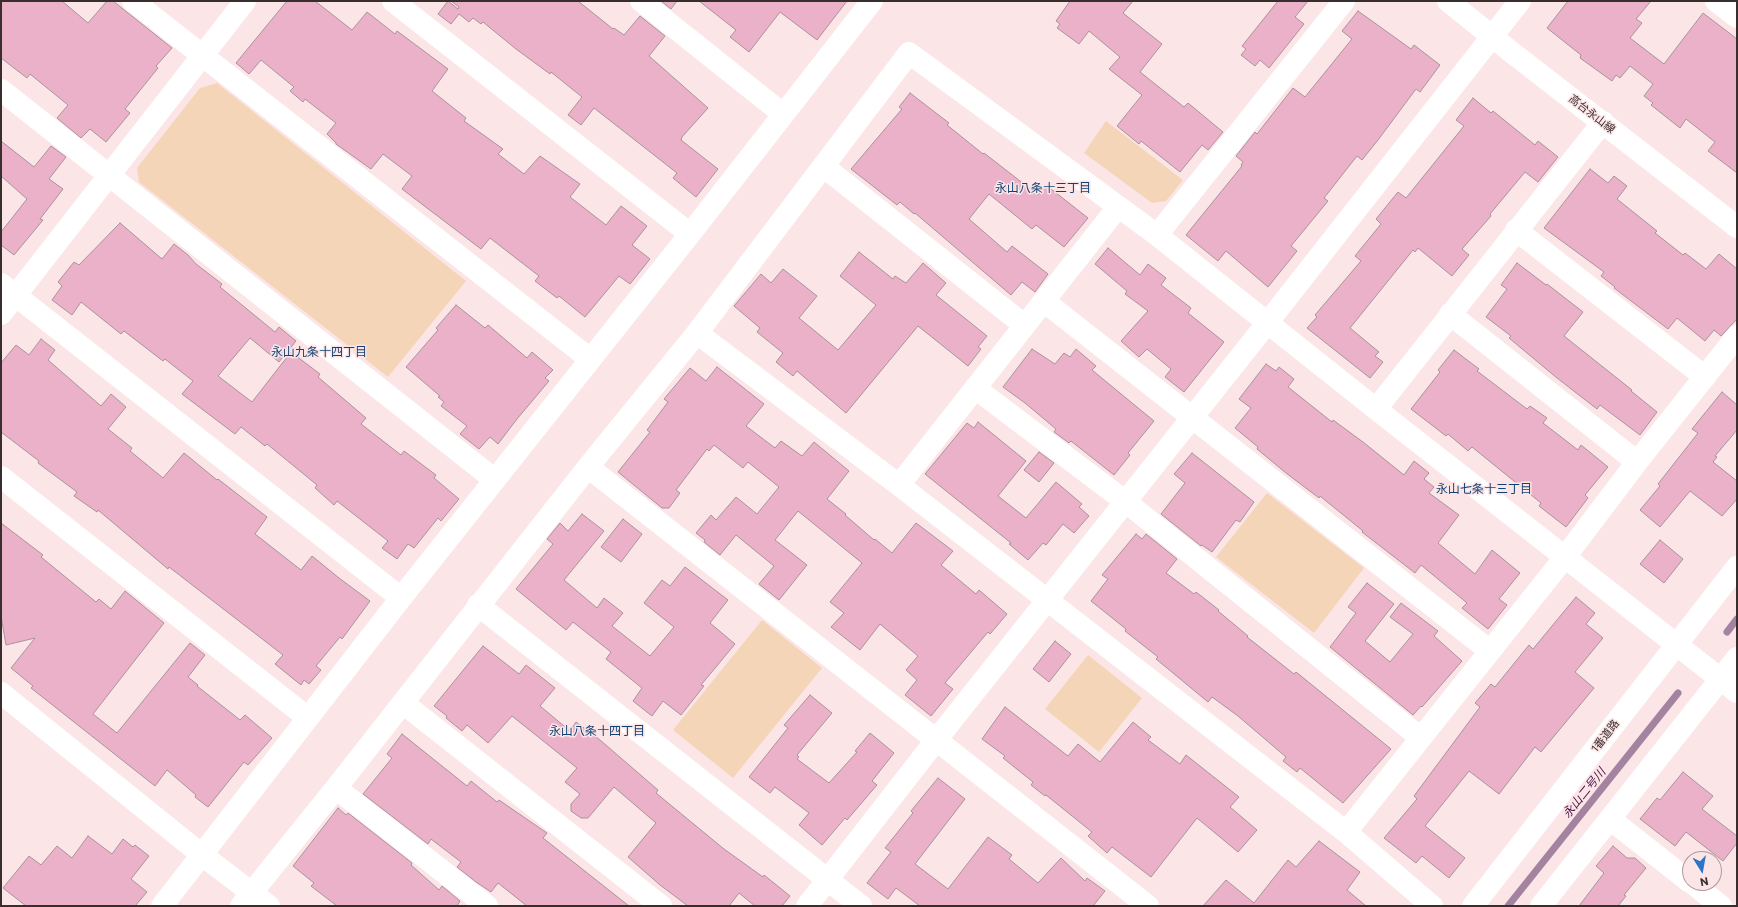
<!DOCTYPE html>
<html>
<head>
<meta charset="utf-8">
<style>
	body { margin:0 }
	#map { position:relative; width:1738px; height:907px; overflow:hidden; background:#fce5e6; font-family:Commissioner,sans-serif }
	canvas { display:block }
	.frame { position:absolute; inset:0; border:2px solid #382e2e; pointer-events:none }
	.north { position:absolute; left:1682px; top:851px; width:40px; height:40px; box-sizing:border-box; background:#fce5e6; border:1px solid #ae9c9c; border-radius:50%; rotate:169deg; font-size:11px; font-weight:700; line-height:16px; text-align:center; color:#382e2e }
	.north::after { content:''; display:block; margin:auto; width:14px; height:18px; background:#2b76c6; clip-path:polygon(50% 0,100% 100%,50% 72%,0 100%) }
</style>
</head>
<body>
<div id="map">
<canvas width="1738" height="907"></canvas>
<div class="frame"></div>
<div class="north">N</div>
</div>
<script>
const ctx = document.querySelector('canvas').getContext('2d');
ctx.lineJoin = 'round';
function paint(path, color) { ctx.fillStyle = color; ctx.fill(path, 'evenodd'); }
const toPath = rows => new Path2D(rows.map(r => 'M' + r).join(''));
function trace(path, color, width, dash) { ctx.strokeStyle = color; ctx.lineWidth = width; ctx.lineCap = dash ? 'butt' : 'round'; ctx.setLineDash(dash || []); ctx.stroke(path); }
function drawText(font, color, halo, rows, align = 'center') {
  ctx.font = font + ' Commissioner,"Noto Sans JP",sans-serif'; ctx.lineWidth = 3; ctx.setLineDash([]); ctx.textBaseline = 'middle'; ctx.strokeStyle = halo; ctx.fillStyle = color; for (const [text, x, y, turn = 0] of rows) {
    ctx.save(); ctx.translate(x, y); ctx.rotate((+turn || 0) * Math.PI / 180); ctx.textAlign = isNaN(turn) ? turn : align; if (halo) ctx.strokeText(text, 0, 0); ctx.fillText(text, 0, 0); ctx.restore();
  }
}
paint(toPath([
	[217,83,466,281,388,377,139,182,137,168,200,88],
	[1106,121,1183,180,1166,201,1152,203,1084,153],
	[1267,493,1364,568,1314,633,1216,557],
	[762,620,822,668,733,778,673,730],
	[1088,655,1142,698,1099,752,1045,709]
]), '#f4d5b8');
trace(toPath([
	[1727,632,1737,619],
	[1508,906,1678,693]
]), '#a483a0', 7);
const building = toPath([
	[1,1,62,1,88,23,107,1,113,1,172,48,156,66,158,68,125,109,130,113,106,142,90,129,81,138,57,118,68,105,30,74,27,78,1,58,1,1],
	[287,1,315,1,352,30,367,12,395,34,397,31,448,69,432,91,466,118,464,121,503,149,498,154,524,174,540,156,580,184,570,197,606,225,621,206,647,226,632,245,650,259,630,284,619,276,585,317,559,296,557,298,535,281,539,276,490,238,481,249,402,189,412,176,383,154,371,169,336,144,336,143,327,134,336,123,305,99,303,102,290,91,294,87,261,60,249,74,236,63,287,1],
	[448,1,458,9,459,7,451,1,578,1,613,29,614,28,624,35,640,16,665,36,649,56,708,108,682,137,681,140,718,169,696,197,673,178,677,173,594,108,581,125,568,115,582,97,551,72,550,74,516,49,483,22,481,24,473,18,469,22,459,14,451,24,438,14,448,1],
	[661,1,677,1,671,9,661,1],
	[699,1,847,1,817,40,780,12,749,52,730,37,736,30,699,1],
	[1070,1,1133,1,1123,13,1162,44,1140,72,1184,107,1188,103,1223,132,1208,150,1202,145,1180,172,1141,141,1139,144,1117,126,1142,95,1109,69,1120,57,1089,31,1079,44,1057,28,1060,24,1056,21,1070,1],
	[1278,1,1308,1,1295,17,1304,24,1269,68,1260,60,1255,66,1241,55,1246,49,1242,46,1278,1],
	[1568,1,1651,1,1636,19,1642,23,1630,38,1664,64,1703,13,1737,39,1737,173,1708,151,1715,142,1686,119,1680,128,1651,105,1653,103,1644,96,1653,84,1630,66,1620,78,1616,75,1612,81,1580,58,1581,55,1547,28,1568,1],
	[1358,11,1411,49,1414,45,1440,65,1420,92,1416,89,1378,140,1362,160,1357,156,1324,198,1328,201,1291,246,1297,251,1268,287,1226,251,1218,261,1186,235,1242,166,1241,165,1243,162,1236,156,1255,132,1257,134,1293,88,1305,97,1352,39,1342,31,1358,11],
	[910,93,949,123,947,125,983,154,984,153,1038,195,1046,185,1088,218,1064,247,1036,225,1032,229,989,194,969,219,1007,252,1012,246,1048,274,1035,292,1022,282,1011,295,915,213,914,214,900,202,897,205,851,169,902,109,899,107,910,93],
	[1473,98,1491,113,1493,111,1535,145,1538,141,1558,157,1538,182,1525,172,1490,214,1491,216,1462,249,1469,255,1452,276,1418,248,1415,252,1413,250,1350,328,1379,352,1375,356,1383,362,1370,378,1307,328,1317,317,1315,315,1361,261,1355,256,1381,224,1376,219,1398,192,1406,198,1464,126,1456,120,1473,98],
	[1,141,34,167,51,146,66,157,49,179,63,189,40,219,43,220,14,255,1,245,1,232,27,199,1,176,1,141],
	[1590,169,1608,183,1614,176,1627,186,1617,199,1657,231,1655,233,1683,255,1685,253,1706,269,1719,254,1737,269,1737,319,1721,336,1714,330,1705,341,1677,318,1668,329,1614,288,1615,287,1601,276,1604,272,1544,228,1590,169],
	[120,223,162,259,174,244,188,255,196,264,222,284,220,287,275,332,279,327,296,341,279,362,250,338,218,376,252,402,291,352,320,374,318,377,366,418,361,424,401,455,404,451,436,475,434,478,459,499,441,521,438,518,414,548,408,544,397,559,382,548,388,541,337,501,334,505,315,488,317,485,267,444,265,446,241,427,235,434,182,394,193,381,165,359,163,361,124,331,121,334,81,302,72,315,52,300,62,286,58,282,74,262,79,265,120,223],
	[1108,248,1140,275,1148,264,1166,278,1161,285,1191,308,1188,313,1224,342,1184,392,1165,377,1171,369,1147,349,1139,357,1121,341,1148,311,1125,294,1127,291,1095,264,1108,248],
	[859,252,893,279,895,276,906,283,923,263,946,283,936,295,987,336,978,347,981,349,968,366,918,326,846,413,797,371,793,376,776,362,783,353,757,332,760,328,734,306,761,274,771,283,783,269,817,296,799,318,838,350,876,305,840,276,859,252],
	[1517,263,1546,285,1547,284,1583,312,1564,336,1632,390,1631,391,1657,412,1640,435,1600,405,1597,409,1557,378,1509,338,1511,336,1486,317,1507,289,1501,285,1517,263],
	[456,305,485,328,488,325,527,358,532,352,553,370,545,378,549,381,517,419,498,444,490,437,479,449,460,434,467,426,441,406,444,402,438,397,440,396,406,367,438,330,436,328,456,305],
	[41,339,55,350,48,360,101,406,111,394,126,407,108,429,132,448,130,451,163,478,184,453,217,480,218,479,267,517,255,534,301,570,312,556,339,578,370,601,342,639,340,637,316,666,321,670,309,684,304,680,301,685,275,664,283,655,169,567,168,569,98,510,97,512,74,496,77,492,38,463,39,461,1,432,1,363,16,345,29,355,41,339],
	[1032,349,1055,364,1064,353,1070,357,1076,349,1096,366,1092,370,1154,421,1128,453,1130,455,1114,475,1071,441,1069,443,1054,432,1056,429,1025,403,1003,387,1032,349],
	[1454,350,1479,369,1477,371,1527,409,1530,406,1547,418,1543,423,1578,450,1581,445,1608,467,1585,495,1588,498,1566,527,1539,506,1541,503,1472,447,1468,451,1448,434,1446,436,1411,409,1440,372,1438,370,1454,350],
	[1266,364,1276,371,1279,367,1294,379,1288,387,1332,422,1333,420,1363,442,1404,475,1414,461,1429,473,1424,479,1434,487,1429,493,1459,515,1438,543,1475,574,1492,550,1520,573,1499,599,1507,605,1488,629,1462,608,1467,603,1421,565,1415,573,1362,532,1363,531,1320,496,1319,498,1286,473,1257,449,1258,447,1235,428,1251,408,1239,399,1266,364],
	[717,367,764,404,746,426,775,448,781,441,802,456,814,442,849,471,827,499,846,514,845,515,874,540,875,539,892,553,916,523,953,551,941,565,976,594,979,590,1007,614,990,634,988,632,945,683,953,689,931,716,905,695,917,680,906,670,918,656,880,624,860,650,831,627,844,613,830,602,862,563,798,511,775,540,807,565,779,600,759,584,774,566,736,535,720,555,704,542,705,540,696,533,711,515,716,520,736,497,757,514,779,487,748,462,743,468,714,445,709,451,707,449,676,490,680,493,669,508,662,508,618,472,650,432,647,430,668,402,664,399,690,368,706,381,717,367],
	[1722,392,1737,405,1737,430,1715,456,1717,457,1713,462,1737,481,1737,499,1722,516,1690,491,1660,527,1640,510,1660,486,1658,484,1698,433,1692,429,1722,392],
	[978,422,1026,461,998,496,1026,518,1056,482,1082,504,1079,507,1089,516,1074,533,1063,524,1046,545,1043,543,1028,560,1009,544,1011,543,925,474,967,423,974,428,978,422],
	[1039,452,1054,463,1039,482,1024,470,1039,452],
	[1192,453,1254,502,1240,522,1236,520,1212,552,1202,545,1201,546,1161,514,1185,483,1174,474,1192,453],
	[582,514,604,531,564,580,597,608,604,598,623,613,612,626,650,656,674,627,644,603,662,580,670,586,685,567,728,600,710,623,735,644,701,685,704,686,681,715,663,701,652,716,633,701,642,688,606,659,611,652,573,622,566,630,516,589,553,544,547,539,560,523,568,531,582,514],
	[623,519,642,534,621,562,601,547,623,519],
	[1,523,43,555,41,557,96,602,99,599,111,609,125,591,164,623,93,714,117,733,190,643,205,655,188,677,198,685,197,686,240,720,245,715,272,738,248,765,244,762,208,807,195,797,196,795,167,770,155,786,31,688,33,686,11,668,35,638,6,645,1,616,1,523],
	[1136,534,1142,539,1146,534,1177,559,1166,573,1194,594,1196,592,1219,610,1218,611,1248,636,1247,637,1294,674,1296,672,1391,749,1343,803,1300,768,1297,772,1283,761,1286,757,1238,716,1212,697,1208,702,1173,673,1156,659,1158,657,1125,631,1126,629,1091,601,1108,579,1102,575,1136,534],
	[1660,540,1683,559,1664,583,1640,564,1660,540],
	[1367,583,1394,604,1365,641,1390,662,1413,634,1390,617,1401,603,1438,631,1434,636,1462,661,1422,707,1421,706,1413,715,1330,647,1356,613,1348,607,1367,583],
	[1576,597,1595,613,1586,624,1603,638,1575,672,1594,688,1541,752,1535,747,1499,794,1469,771,1425,826,1465,858,1449,878,1422,856,1416,863,1384,838,1417,799,1414,796,1480,707,1475,703,1491,684,1495,687,1529,645,1533,649,1576,597],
	[1055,641,1071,654,1049,682,1033,669,1055,641],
	[483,646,519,674,526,665,555,688,540,706,570,731,576,722,600,740,658,790,656,793,724,849,763,877,764,875,790,896,782,906,755,906,739,893,729,906,688,906,660,885,628,857,656,823,614,787,588,818,581,818,571,811,571,804,580,794,565,782,577,768,512,716,488,743,467,725,462,731,446,718,447,716,434,706,483,646],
	[810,695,832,713,797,755,799,757,797,759,829,783,857,752,855,751,870,733,894,753,872,781,877,785,847,820,845,818,822,845,799,825,809,813,775,787,770,793,749,777,788,728,784,725,810,695],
	[1005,707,1068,756,1078,744,1100,762,1133,722,1151,737,1148,740,1180,764,1186,755,1239,797,1230,807,1257,830,1238,852,1197,818,1151,877,1112,847,1107,853,1088,836,1092,832,1046,795,1045,796,1031,785,1033,782,1003,758,1005,756,982,739,1005,707],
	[402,734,467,786,471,781,497,802,499,800,547,833,543,838,629,906,527,906,498,883,491,892,476,882,457,867,461,862,431,839,428,844,363,794,392,758,387,754,402,734],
	[1683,772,1713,796,1702,809,1737,836,1737,843,1723,861,1686,832,1675,846,1640,819,1657,798,1660,800,1683,772],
	[938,778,965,799,915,864,948,889,988,837,1012,855,1009,859,1038,883,1061,858,1085,881,1087,878,1105,891,1093,906,920,906,896,888,888,899,867,883,891,852,885,848,913,813,911,811,938,778],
	[338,808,346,815,348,813,412,863,411,865,439,890,442,886,460,901,457,906,337,906,311,886,314,883,293,866,338,808],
	[88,836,112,854,123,839,133,847,135,845,149,856,131,879,147,892,135,906,26,906,3,888,29,856,41,865,57,846,72,858,88,836],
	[1319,841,1360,872,1347,890,1366,906,1203,906,1226,880,1254,903,1288,860,1296,867,1319,841],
	[1613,846,1627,858,1635,858,1646,868,1624,895,1626,896,1618,906,1579,906,1604,873,1596,866,1613,846]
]);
paint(building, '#ebb1c9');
trace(building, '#a9929b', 1);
trace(toPath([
	[133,1,590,359],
	[393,1,690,234],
	[641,1,783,114],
	[1448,1,1510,51,1737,227],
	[1716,1,1737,17],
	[1,90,495,480],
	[823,166,1024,325],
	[1516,230,1705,377],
	[1157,235,1344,1],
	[1,284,401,598],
	[1045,302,1490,651],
	[1,314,245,1],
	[1450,314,1637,462],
	[697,333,899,485,1346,832,1432,906],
	[975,388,1126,502,1421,738],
	[1376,409,1603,122],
	[588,467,1148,906],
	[1,477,308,718],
	[899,485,1118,207],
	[478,605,861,906],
	[1,693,202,855,269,906],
	[403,703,661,906],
	[336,788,487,906],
	[1610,819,1690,882],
	[1346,832,1565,557,1637,462,1737,336],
	[1692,883,1721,906],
	[162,906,401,598,690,234,872,1],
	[241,906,336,788,588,467,697,333,909,53,1157,235,1376,409,1737,692],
	[807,906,937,739,1268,322,1520,1],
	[1473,906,1737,567],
	[1541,906,1737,658]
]), '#fff', 22);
drawText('11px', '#382e2e', '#fce5e6', [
	["高台永山線",1592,114,38],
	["1番道路",1605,736,-52]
]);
drawText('12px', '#114174', '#fce5e6', [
	["永山八条十三丁目",1043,188],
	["永山九条十四丁目",319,352],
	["永山七条十三丁目",1484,489],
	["永山八条十四丁目",597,731]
]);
drawText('italic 12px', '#481649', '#fce5e6', [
	["永山二号川",1584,793,-51]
]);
</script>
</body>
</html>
